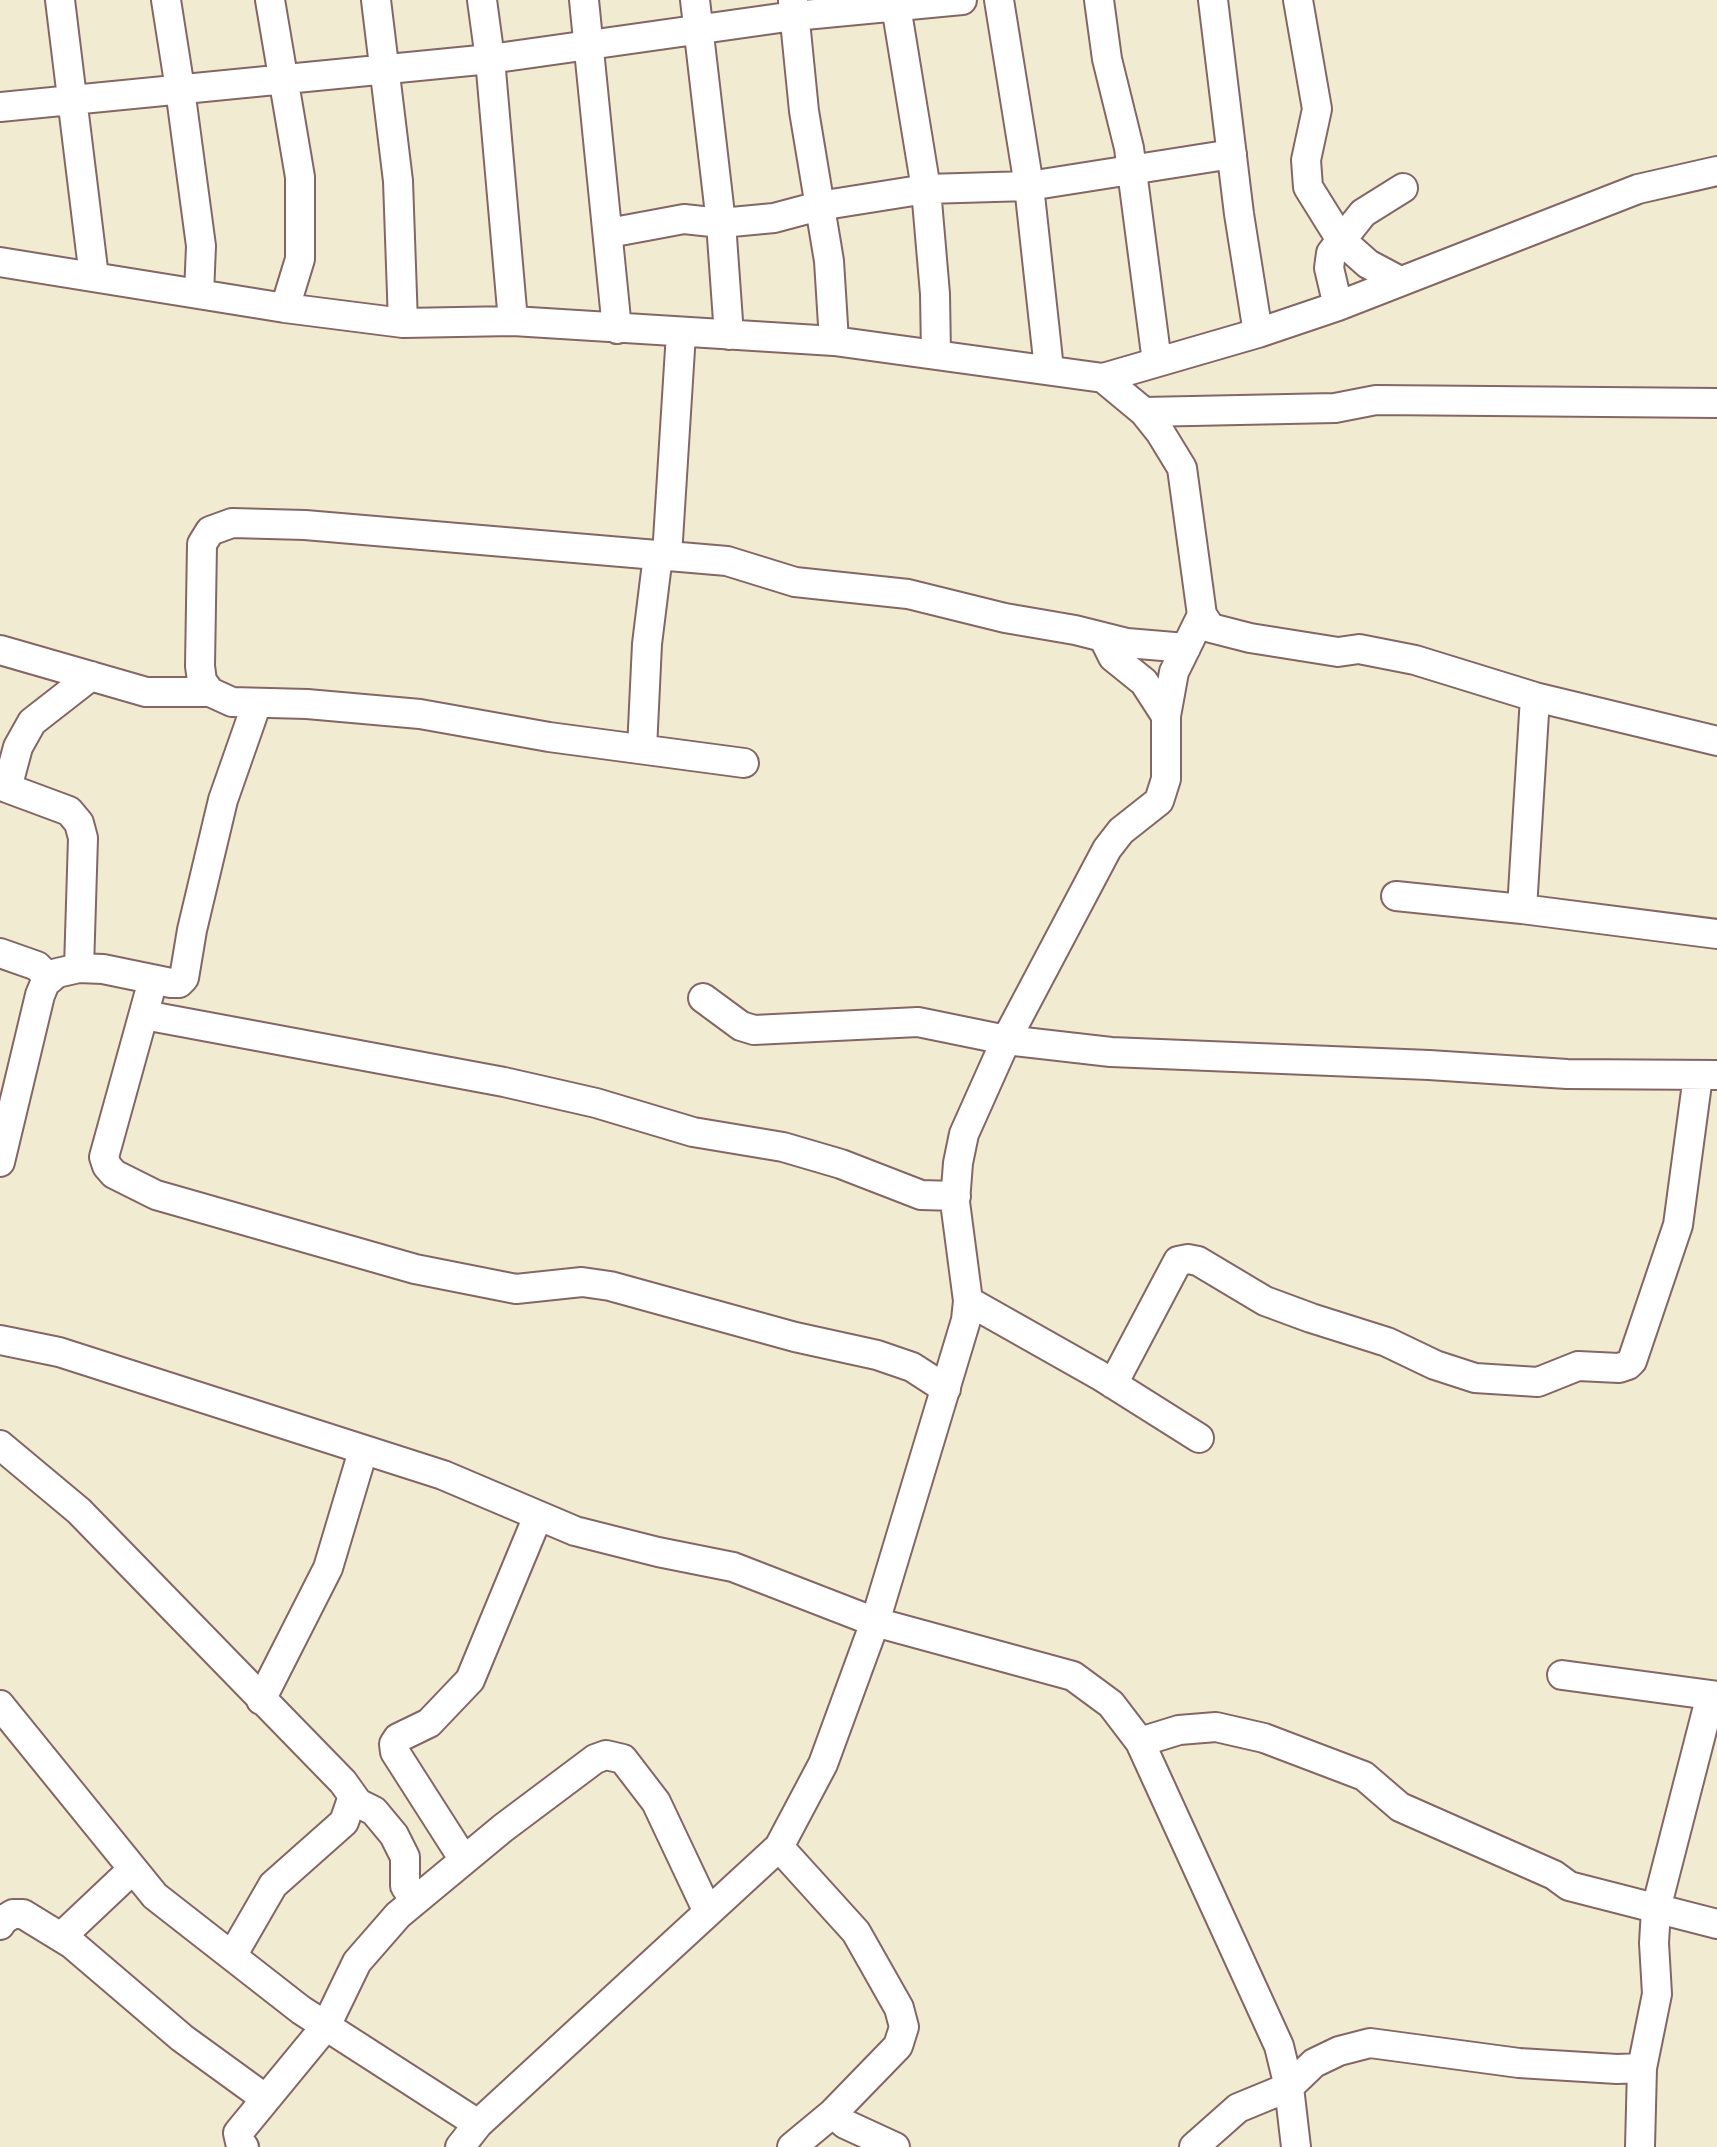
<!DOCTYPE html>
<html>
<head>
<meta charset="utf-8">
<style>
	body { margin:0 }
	canvas { display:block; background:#f1ebd1 }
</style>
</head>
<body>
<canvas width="1717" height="2147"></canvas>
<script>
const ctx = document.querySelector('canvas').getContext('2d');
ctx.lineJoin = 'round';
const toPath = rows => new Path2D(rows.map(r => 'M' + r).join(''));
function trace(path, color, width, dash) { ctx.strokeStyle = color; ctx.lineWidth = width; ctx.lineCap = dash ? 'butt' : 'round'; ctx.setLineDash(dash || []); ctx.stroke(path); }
const minor = toPath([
	[60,0,94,277],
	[166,0,180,89,201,246,199,294],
	[270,0,300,177,300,259,285,308],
	[376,0,398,181,403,323],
	[482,0,490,59,513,321],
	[584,0,617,329],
	[695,0,721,223,729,335],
	[895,0,926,189,935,294,936,354],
	[999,0,1029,186,1049,369],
	[1099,0,1107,59,1129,148,1157,362],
	[1213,0,1239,214,1258,333],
	[1298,0,1317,109,1306,160,1308,187,1341,240,1368,264,1400,281],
	[793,1,804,111,829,261,834,341],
	[0,107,490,59,794,16,962,0],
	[609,233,684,219,721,223,774,218,819,206,926,189,1029,186,1232,154],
	[0,262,285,308,403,323,513,321,834,341,1103,378,1144,412,1160,432,1182,468,1202,615,1211,628,1250,638,1338,652,1359,649,1415,660,1535,697,1717,741],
	[1338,306,1329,268,1331,253,1363,213,1403,188],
	[1103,378,1258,333,1338,306,1638,189,1717,171],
	[1144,412,1335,408,1376,400,1717,403],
	[667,556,681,333],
	[1103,637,1113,657,1144,682,1166,716],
	[0,650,146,692,210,692],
	[642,749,647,644,658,555],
	[744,763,549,737,420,714,307,704,232,702,210,692,202,681,200,666,202,544,210,531,232,523,305,525,727,561,795,582,908,594,1005,618,1075,630,1127,643,1186,648],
	[1396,896,1522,909,1717,934],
	[1522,909,1535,697],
	[0,953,37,966,50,979],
	[79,968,83,838,79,823,69,811,7,788,18,747,32,722,91,676],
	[153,980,104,1157,107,1166,114,1174,156,1195,415,1269,516,1289,582,1282,610,1286,795,1337,877,1355,912,1367,946,1389],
	[703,998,741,1026,754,1030,918,1022,1006,1040,1111,1052,1429,1065,1567,1074,1717,1075],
	[144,1015,504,1082,596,1103,693,1132,783,1147,841,1164,921,1195,956,1196],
	[0,1162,40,995,45,983,57,973,79,968,103,969,171,983,179,983,184,978,192,930,223,800,257,703],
	[968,1301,1099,1375,1199,1438],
	[0,1340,59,1352,443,1475,575,1531,658,1552,733,1567,875,1622,1073,1676,1111,1704,1140,1742,1279,2046,1289,2087,1296,2147],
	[1113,1384,1178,1261,1188,1259,1198,1261,1265,1301,1311,1318,1387,1342,1435,1365,1475,1378,1538,1382,1578,1366,1619,1368,1628,1365,1632,1361,1678,1225,1698,1076],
	[0,1445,79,1511,343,1782,358,1803,374,1811,394,1835,405,1857,405,1886,415,1900],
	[1562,1675,1717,1696],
	[261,1700,328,1568,363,1451],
	[0,1705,155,1896,301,2010,478,2124],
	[1140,1742,1179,1730,1216,1727,1264,1738,1364,1776,1400,1807,1554,1875,1569,1886,1717,1924],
	[779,1847,856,1932,899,2008,904,2027,898,2046,833,2113,792,2147],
	[464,1860,395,1752,394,1744,398,1738,429,1723,470,1680,538,1516],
	[0,1925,3,1920,13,1914,23,1914,72,1944,182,2038,266,2099],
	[61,1937,133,1869],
	[232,1956,273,1885,344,1822,353,1796],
	[833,2113,845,2124,895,2147],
	[244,2147,240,2142,238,2133,326,2026,357,1962,398,1915,503,1828,595,1759,606,1755,623,1759,656,1802,708,1912],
	[460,2147,478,2124,779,1847,823,1764,875,1622,966,1320,968,1301,955,1202,958,1163,964,1134,1006,1040,1107,849,1121,831,1159,801,1166,779,1166,716,1174,672,1202,615],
	[1194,2147,1238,2108,1289,2087,1314,2063,1339,2051,1370,2043,1519,2063,1617,2069,1642,2068],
	[1640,2147,1642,2068,1657,1994,1654,1943,1656,1909,1711,1695]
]);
trace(minor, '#846665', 32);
trace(minor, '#fff', 28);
</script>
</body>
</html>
